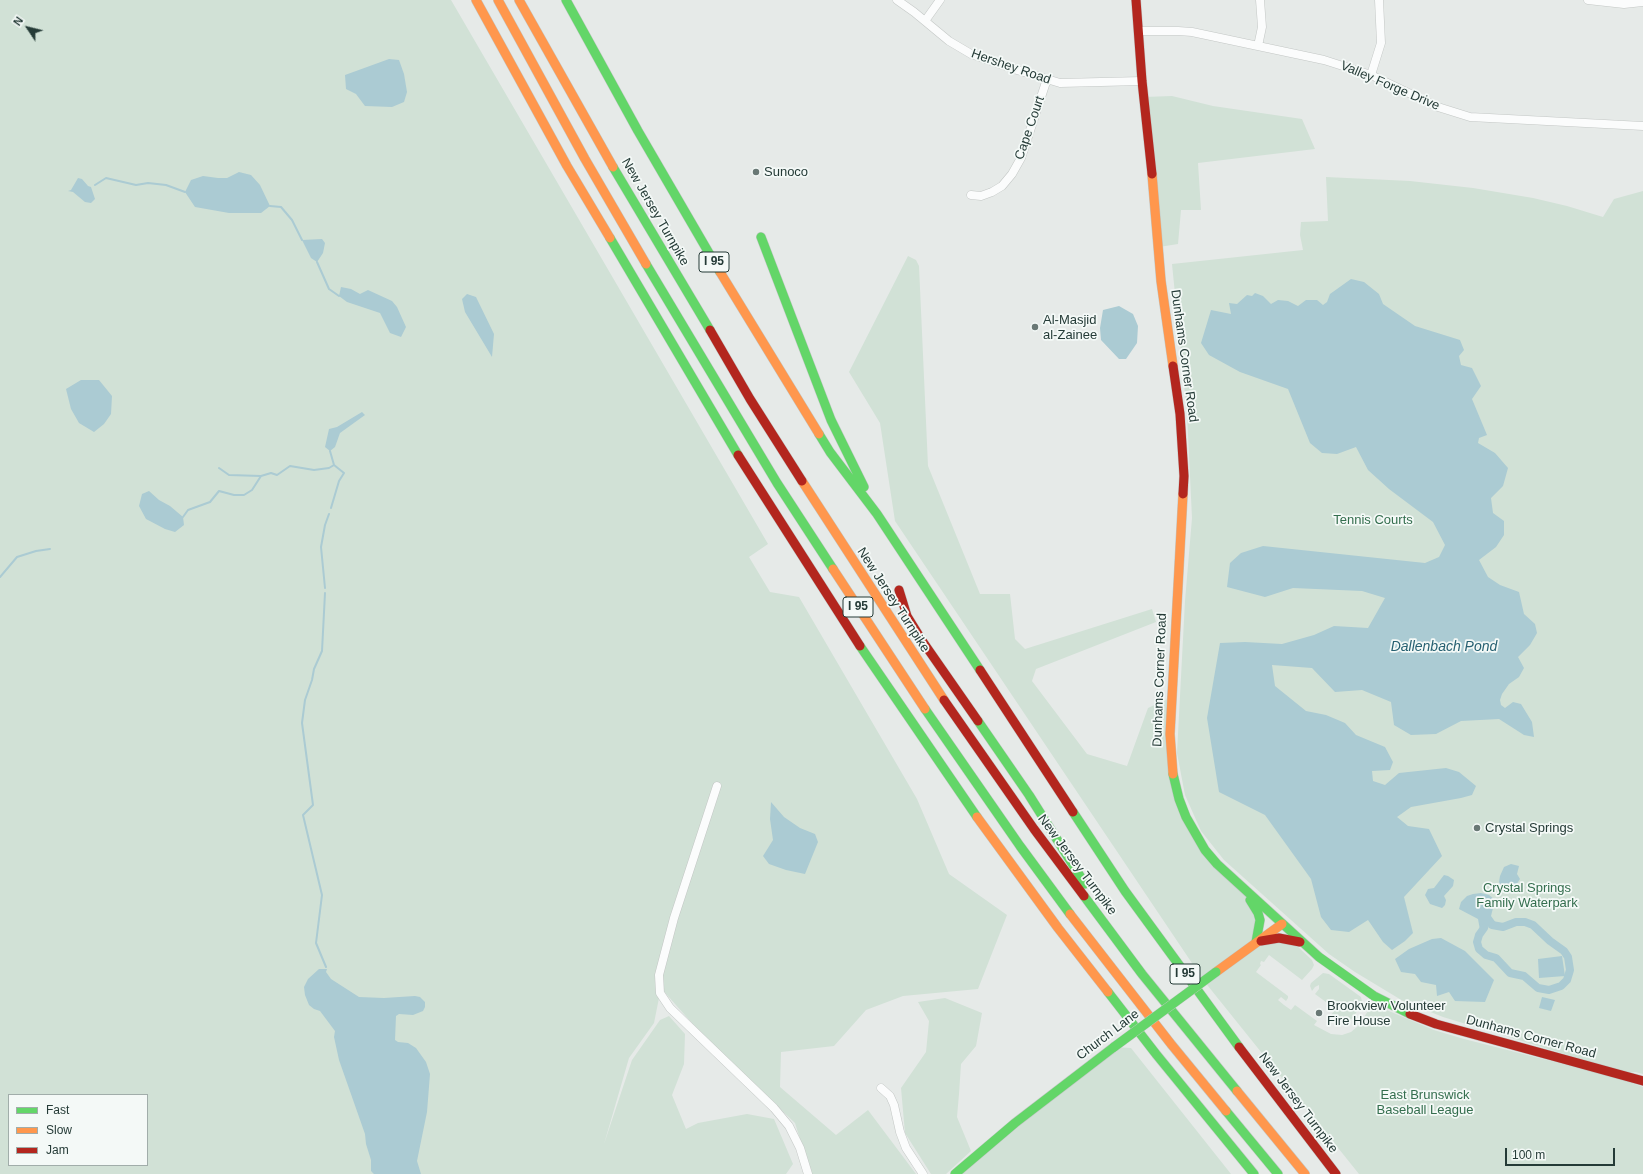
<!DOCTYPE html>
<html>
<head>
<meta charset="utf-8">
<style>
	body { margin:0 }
	#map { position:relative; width:1643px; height:1174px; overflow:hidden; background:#e6eae8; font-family:Helvetica,sans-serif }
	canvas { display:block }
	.legend { position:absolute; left:8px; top:1094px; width:140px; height:72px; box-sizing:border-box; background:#f4f9f7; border:1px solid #a1adaa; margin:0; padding:5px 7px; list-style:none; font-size:12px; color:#253b37 }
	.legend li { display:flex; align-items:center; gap:8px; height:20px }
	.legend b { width:20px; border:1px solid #a1adaa }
	.north { position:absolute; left:8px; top:8px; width:40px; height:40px; -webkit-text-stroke:3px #f4f9f7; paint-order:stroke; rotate:305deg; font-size:11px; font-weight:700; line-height:16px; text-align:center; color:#253b37 }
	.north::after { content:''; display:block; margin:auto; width:14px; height:18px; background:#253b37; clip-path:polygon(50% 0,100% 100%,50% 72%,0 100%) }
	.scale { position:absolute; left:1505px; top:1148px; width:110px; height:18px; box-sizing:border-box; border:2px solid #253b37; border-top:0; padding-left:5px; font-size:12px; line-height:14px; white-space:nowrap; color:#253b37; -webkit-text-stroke:3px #f4f9f7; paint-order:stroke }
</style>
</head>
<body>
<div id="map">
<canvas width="1643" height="1174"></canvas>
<ul class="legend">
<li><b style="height:5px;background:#63d668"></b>Fast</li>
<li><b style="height:5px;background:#ff974d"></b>Slow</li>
<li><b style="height:5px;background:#b3261e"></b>Jam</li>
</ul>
<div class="north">N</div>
<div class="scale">100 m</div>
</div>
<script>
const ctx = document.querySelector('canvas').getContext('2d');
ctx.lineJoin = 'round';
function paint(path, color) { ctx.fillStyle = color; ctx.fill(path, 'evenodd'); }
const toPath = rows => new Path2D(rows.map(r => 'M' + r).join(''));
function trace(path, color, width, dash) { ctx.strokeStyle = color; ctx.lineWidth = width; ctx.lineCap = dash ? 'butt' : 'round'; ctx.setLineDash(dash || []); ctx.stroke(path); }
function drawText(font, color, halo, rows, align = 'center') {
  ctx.font = font + ' Helvetica,sans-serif'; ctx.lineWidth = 3.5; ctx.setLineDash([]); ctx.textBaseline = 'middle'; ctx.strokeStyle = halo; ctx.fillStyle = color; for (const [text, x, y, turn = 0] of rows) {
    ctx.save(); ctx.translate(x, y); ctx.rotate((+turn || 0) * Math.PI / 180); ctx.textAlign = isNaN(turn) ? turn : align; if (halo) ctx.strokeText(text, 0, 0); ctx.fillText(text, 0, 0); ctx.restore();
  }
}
paint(toPath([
	[0,0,451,0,768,544,749,557,770,592,799,597,917,799,949,874,1007,915,978,989,903,996,866,1010,834,1046,781,1052,780,1087,836,1135,868,1110,916,1174,811,1174,795,1123,708,1041,659,986,660,993,654,1023,629,1058,604,1144,632,1060,660,1020,669,1016,685,1034,684,1064,672,1095,686,1129,698,1123,747,1114,774,1119,793,1164,786,1174,0,1174],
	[9,1095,147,1095,147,1165,9,1165],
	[1172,96,1213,106,1302,119,1315,149,1198,163,1201,210,1181,210,1178,244,1159,247,1144,97],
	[1326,177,1410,181,1473,188,1533,198,1567,206,1603,217,1614,199,1643,191,1643,1074,1635,1072,1627,1073,1443,1017,1403,1001,1355,972,1329,954,1224,860,1201,831,1185,795,1177,753,1185,601,1192,518,1187,414,1172,264,1303,250,1300,235,1301,222,1328,221],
	[908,256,916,260,919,266,928,466,980,594,1010,594,1015,639,1025,649,1152,609,1156,622,1036,669,1032,681,1087,754,1127,766,1148,708,1172,697,1171,755,1195,834,1245,891,1254,912,1258,947,1272,941,1297,946,1312,960,1314,965,1312,969,1302,980,1269,955,1264,962,1261,961,1260,964,1261,965,1256,972,1288,996,1288,998,1286,1001,1281,997,1278,1000,1284,1005,1291,1010,1295,1005,1317,1021,1314,1025,1331,1034,1342,1035,1351,1032,1358,1026,1370,1008,1377,1006,1434,1030,1464,1039,1618,1078,1643,1087,1643,1174,1359,1174,1204,981,895,521,880,423,849,372],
	[1323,973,1329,974,1361,997,1362,1002,1361,1006,1350,1021,1341,1022,1331,1015,1335,1010,1334,1008,1315,994,1319,989,1319,985,1315,987,1312,991,1310,986,1311,983],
	[945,998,982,1013,976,1046,961,1064,959,1094,957,1117,971,1151,946,1174,931,1174,905,1133,901,1088,926,1052,929,1021,918,1002],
	[1114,1047,1131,1048,1231,1174,955,1174]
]), '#d1e1d6');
paint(toPath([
	[389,59,399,60,404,74,407,92,404,102,392,107,365,106,356,94,346,89,345,75],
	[239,172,251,175,260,185,270,206,261,213,229,213,195,207,185,192,191,180,203,176,218,178,227,178],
	[78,178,82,179,88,186,91,187,95,199,91,203,85,202,73,192,68,191,71,190],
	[322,239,325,243,323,253,317,262,311,258,302,240],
	[1351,279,1364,282,1379,294,1383,304,1415,326,1460,340,1464,350,1459,356,1461,365,1472,368,1481,386,1472,399,1487,435,1479,438,1478,443,1495,453,1508,468,1503,486,1491,498,1493,513,1504,521,1504,535,1496,547,1479,560,1488,577,1500,585,1519,592,1524,614,1535,624,1537,633,1530,645,1518,657,1524,668,1519,677,1509,684,1502,694,1500,700,1501,705,1505,708,1513,702,1521,704,1532,722,1534,737,1524,735,1499,719,1461,721,1436,734,1411,735,1394,725,1391,702,1362,690,1335,692,1312,668,1272,665,1275,686,1306,711,1326,715,1345,723,1356,735,1385,747,1393,762,1390,770,1372,771,1373,781,1385,785,1399,773,1446,768,1459,772,1476,786,1472,795,1461,798,1411,807,1397,817,1408,826,1429,829,1442,856,1404,897,1413,933,1405,941,1392,950,1383,942,1368,920,1349,932,1331,930,1321,917,1311,879,1265,815,1219,792,1207,718,1220,643,1245,642,1282,644,1314,635,1334,626,1368,628,1385,598,1362,591,1293,588,1265,597,1227,587,1230,563,1241,553,1263,546,1425,563,1439,557,1445,545,1433,522,1389,489,1368,470,1356,447,1337,454,1322,453,1310,443,1288,389,1240,372,1209,355,1201,343,1211,310,1231,314,1229,303,1237,304,1247,295,1252,296,1255,293,1263,296,1271,304,1278,300,1288,301,1298,306,1306,300,1317,300,1323,305,1327,302,1330,294],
	[341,287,351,289,360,294,368,290,392,301,397,307,406,327,401,337,390,333,380,313,347,302,339,296],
	[467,294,476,297,494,334,492,357,465,312,462,299],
	[1119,306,1133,314,1138,326,1137,343,1126,359,1119,359,1101,340,1100,328,1103,310],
	[81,380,99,380,112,396,111,414,104,424,94,432,79,423,71,409,66,389],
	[362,412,365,415,340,433,335,447,330,451,325,447,329,429,337,427],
	[149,491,159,500,170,506,183,517,184,525,175,532,165,529,146,519,139,506,142,494],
	[771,802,784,817,800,828,815,834,818,842,805,874,786,870,769,864,763,856,773,840,770,819],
	[1511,864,1519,866,1517,874,1520,879,1516,885,1502,887,1499,882,1500,876,1504,867],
	[1444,875,1448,876,1454,880,1453,886,1444,896,1446,900,1445,905,1442,908,1430,904,1425,895,1428,889,1434,888],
	[1481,893,1489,895,1495,900,1491,916,1496,923,1480,930,1478,919,1459,909,1461,902,1467,896,1473,894],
	[1441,938,1465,951,1494,980,1485,1002,1455,1001,1449,992,1437,996,1436,985,1421,982,1415,974,1401,972,1395,959,1409,949,1432,939],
	[1562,956,1565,976,1539,978,1538,959],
	[319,969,327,969,326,972,331,979,359,997,384,998,415,996,420,997,425,1002,425,1007,423,1011,413,1015,399,1014,396,1016,395,1040,398,1042,408,1043,416,1048,426,1062,430,1074,427,1112,417,1161,421,1174,374,1174,371,1171,371,1160,366,1144,365,1134,339,1060,334,1037,335,1031,320,1011,314,1009,309,1005,305,995,304,987,308,979],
	[1542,997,1555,1000,1551,1011,1539,1008]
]), '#abcbd3');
trace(toPath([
	[95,185,106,178,136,185,148,183,166,185,185,192],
	[270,206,281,207,292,220,302,240],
	[317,262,329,289,339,296],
	[219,468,229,475,261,476],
	[331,508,339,481,344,473,334,465],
	[183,517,188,510,210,502,219,491,234,495,244,495,252,490,261,476,271,473,277,475,290,466,314,470,329,468,334,465,330,451],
	[0,577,17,557,36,551,50,549],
	[325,588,321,547,325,525,329,514],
	[325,593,322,651,314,669,312,680,305,700,302,723,313,805,303,815,322,895,316,943,326,967]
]), '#abcbd3', 2);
trace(toPath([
	[1484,928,1479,935,1477,942,1479,949,1486,955,1496,958,1510,973,1524,976,1538,988,1549,990,1561,986,1567,980,1570,970,1568,957,1564,951,1550,941,1533,925,1525,922,1516,922,1503,927,1492,925]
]), '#abcbd3', 8);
const street = toPath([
	[897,0,914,12,949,41,971,54,1017,70,1060,83,1142,81],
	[1588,0,1624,4,1643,2],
	[925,21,940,0],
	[1139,31,1178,31,1192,32,1324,60,1371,75,1438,107,1470,117,1643,126],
	[1258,46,1262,27,1260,0],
	[1371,75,1381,43,1379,0],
	[971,195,981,196,992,192,1002,186,1012,174,1021,158,1047,79],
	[717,786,674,918,659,975,660,993,670,1008,774,1108,789,1126,800,1148,808,1174],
	[881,1088,890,1096,894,1105,900,1132,906,1148,923,1174]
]);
const fast = toPath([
	[566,0,638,131,720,272],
	[613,167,710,330],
	[761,237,831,420,864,487],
	[610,238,738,455],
	[646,264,777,483,833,569],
	[819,434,830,452,877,514,980,670],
	[860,646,977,817],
	[925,709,1020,846,1070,914],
	[978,721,1029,795,1085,884],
	[1173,774,1179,799,1186,817,1205,850,1217,864,1319,957,1374,996,1410,1014],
	[1073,812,1125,891,1239,1047],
	[1084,896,1142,974,1237,1091],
	[1250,900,1258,913,1260,920,1256,942],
	[1108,992,1156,1054,1254,1174],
	[1226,1111,1278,1174],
	[955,1174,1015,1123,1114,1047]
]);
const slow = toPath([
	[476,0,567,166,610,238],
	[498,0,585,159,646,264],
	[519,0,613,167],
	[1152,174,1161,281,1173,366],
	[720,272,819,434],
	[802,481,944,700],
	[833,569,925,709],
	[1173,774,1170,734,1183,494],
	[977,817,1058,928,1108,992],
	[1070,914,1171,1044,1226,1111],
	[1216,972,1282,924],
	[1237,1091,1305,1174]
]);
const jam = toPath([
	[1136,0,1142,81,1152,174],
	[710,330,750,399,802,481],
	[1173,366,1180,414,1184,476,1183,494],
	[738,455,860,646],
	[899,590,907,616,923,642,978,721],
	[980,670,1073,812],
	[944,700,1034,829,1084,896],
	[1261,941,1279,938,1300,942],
	[1410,1014,1436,1024,1643,1081],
	[1239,1047,1336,1174]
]);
trace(street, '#c3c7c5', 9);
trace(fast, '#c2c7c5', 10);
trace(slow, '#c2c7c5', 10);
trace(jam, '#c2c7c5', 10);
trace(street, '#fbfcfc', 8);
trace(fast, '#63d668', 9);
trace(slow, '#ff974d', 9);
trace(jam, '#b3261e', 9);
const fastBridge = toPath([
	[1114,1047,1216,972]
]);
trace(fastBridge, '#c2c7c5', 10, []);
trace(fastBridge, '#63d668', 9);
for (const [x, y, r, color] of [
	[756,172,4,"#697875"],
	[1035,327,4,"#697875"],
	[1477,828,4,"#697875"],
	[1319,1013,4,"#697875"]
]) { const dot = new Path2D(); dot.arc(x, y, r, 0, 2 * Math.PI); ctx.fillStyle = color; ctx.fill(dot); trace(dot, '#f4f9f7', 1.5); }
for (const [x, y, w] of [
	[714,262,30],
	[858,607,30],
	[1185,974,30]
]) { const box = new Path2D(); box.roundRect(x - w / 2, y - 10, w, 20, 3); ctx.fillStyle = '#f4f9f7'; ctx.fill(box); trace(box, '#253b37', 1); }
drawText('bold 12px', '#253b37', null, [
	["I 95",714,262],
	["I 95",858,607],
	["I 95",1185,974]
]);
drawText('13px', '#253b37', '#f4f9f7', [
	["Hershey Road",1011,67,19],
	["Valley Forge Drive",1390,86,23],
	["Cape Court",1030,128,-71],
	["New Jersey Turnpike",655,212,60],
	["Dunhams Corner Road",1184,356,82],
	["New Jersey Turnpike",893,600,57],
	["Dunhams Corner Road",1160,680,-88],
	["New Jersey Turnpike",1077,865,53],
	["Church Lane",1108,1035,-37],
	["Dunhams Corner Road",1531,1037,15],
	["New Jersey Turnpike",1298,1103,53]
]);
drawText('13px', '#253b37', '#f4f9f7', [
	["Sunoco",764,172],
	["Al-Masjid",1043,320],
	["al-Zainee",1043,335],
	["Crystal Springs",1485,828],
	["Brookview Volunteer",1327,1006],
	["Fire House",1327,1021]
], 'left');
drawText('13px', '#346e4e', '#f4f9f7', [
	["Tennis Courts",1373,520],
	["Crystal Springs",1527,888],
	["Family Waterpark",1527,903],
	["East Brunswick",1425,1095],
	["Baseball League",1425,1110]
]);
drawText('italic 14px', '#266071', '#f4f9f7', [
	["Dallenbach Pond",1444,647]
]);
</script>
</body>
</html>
